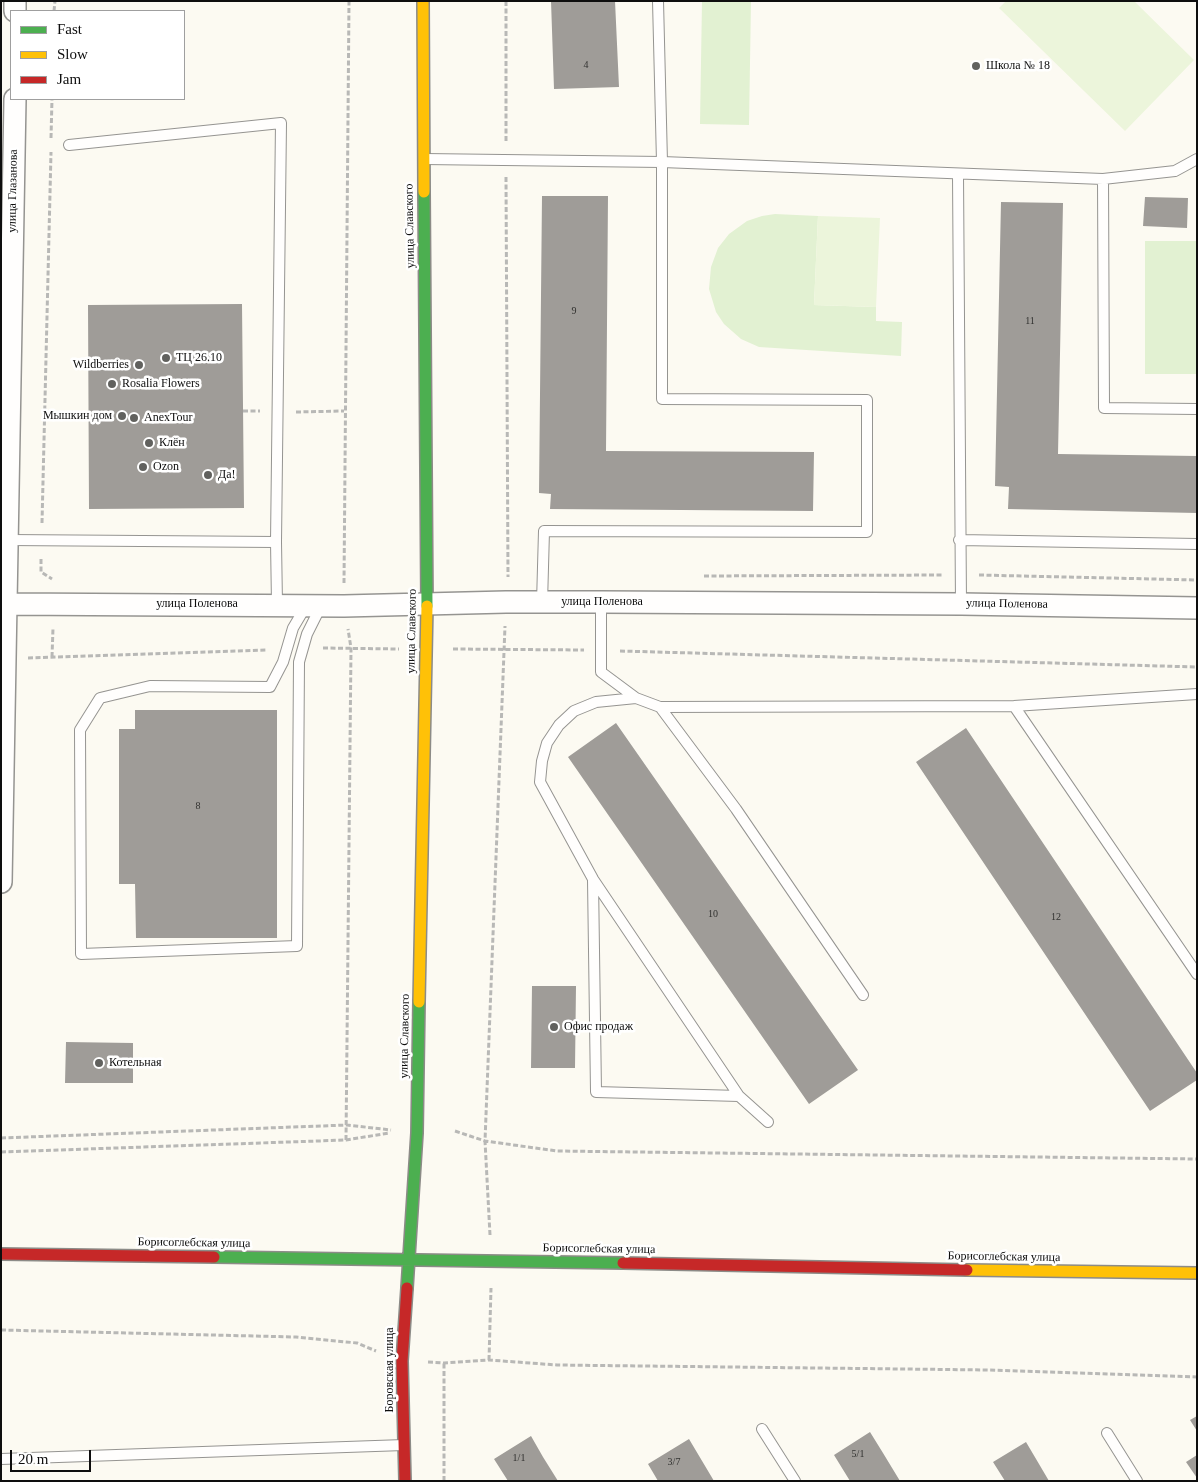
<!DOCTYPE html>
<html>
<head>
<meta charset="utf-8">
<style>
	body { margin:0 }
	#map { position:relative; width:1198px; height:1482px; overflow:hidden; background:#fcfaf2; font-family:"Times New Roman",serif }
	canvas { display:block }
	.frame { position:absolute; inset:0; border:2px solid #0e0e0e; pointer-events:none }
	.legend { position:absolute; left:10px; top:10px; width:175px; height:90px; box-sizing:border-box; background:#fff; border:1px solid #9f9f9f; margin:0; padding:6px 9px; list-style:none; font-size:15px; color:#0e0e0e }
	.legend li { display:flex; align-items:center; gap:10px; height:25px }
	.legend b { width:25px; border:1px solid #9f9f9f }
	.scale { position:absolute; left:10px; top:1450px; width:81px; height:22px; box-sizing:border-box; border:2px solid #0e0e0e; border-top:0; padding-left:6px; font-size:15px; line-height:18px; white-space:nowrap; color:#0e0e0e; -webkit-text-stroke:4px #fff; paint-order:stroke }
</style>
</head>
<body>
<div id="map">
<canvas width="1198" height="1482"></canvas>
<div class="frame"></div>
<ul class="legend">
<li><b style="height:6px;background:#4caf50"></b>Fast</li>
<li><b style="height:6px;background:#ffc107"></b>Slow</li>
<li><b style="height:6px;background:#c62828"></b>Jam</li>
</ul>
<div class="scale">20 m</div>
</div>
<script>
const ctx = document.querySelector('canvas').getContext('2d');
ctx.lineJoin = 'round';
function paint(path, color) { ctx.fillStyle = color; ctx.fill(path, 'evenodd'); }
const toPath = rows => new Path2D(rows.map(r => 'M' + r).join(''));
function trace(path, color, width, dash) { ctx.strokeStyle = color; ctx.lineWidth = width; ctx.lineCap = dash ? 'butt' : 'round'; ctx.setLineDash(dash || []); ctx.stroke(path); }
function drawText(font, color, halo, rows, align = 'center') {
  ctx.font = font + ' "Times New Roman",serif'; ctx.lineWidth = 5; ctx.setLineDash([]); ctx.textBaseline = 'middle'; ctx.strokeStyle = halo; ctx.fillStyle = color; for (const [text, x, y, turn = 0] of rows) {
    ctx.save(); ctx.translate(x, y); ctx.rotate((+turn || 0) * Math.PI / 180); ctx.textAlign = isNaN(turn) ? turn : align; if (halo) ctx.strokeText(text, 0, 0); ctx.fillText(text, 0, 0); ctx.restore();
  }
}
paint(toPath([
	[702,1,751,1,749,125,700,124],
	[775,214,818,216,814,305,876,307,876,321,902,322,901,356,759,347,741,339,724,324,716,312,709,289,711,267,718,248,729,234,747,221,762,216],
	[1145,241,1197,241,1197,374,1145,374]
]), '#e2f1d2');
paint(toPath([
	[1006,1,1134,1,1194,60,1125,131,999,8],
	[818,216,880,218,876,307,814,305]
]), '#ecf5db');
paint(toPath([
	[551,1,615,1,619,87,554,89],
	[542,196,608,196,606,451,814,452,813,511,550,509,551,494,539,493],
	[1145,197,1188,198,1187,228,1143,226],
	[1001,202,1063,203,1058,454,1197,456,1197,513,1008,509,1009,487,995,486],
	[242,304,244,508,89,509,88,305],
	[135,710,277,710,277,938,136,938,135,884,119,884,119,729,135,729],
	[616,723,858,1070,809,1104,568,757],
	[966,728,1197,1073,1197,1080,1150,1111,916,762],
	[532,986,576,986,575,1068,531,1068],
	[66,1042,133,1043,133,1083,65,1083],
	[1197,1416,1197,1431,1190,1420],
	[870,1432,883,1453,900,1481,850,1481,834,1455],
	[531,1436,543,1457,558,1481,508,1481,494,1459],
	[689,1439,714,1481,658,1481,648,1464],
	[1026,1442,1039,1464,1049,1481,1005,1481,993,1462],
	[1197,1455,1197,1478,1186,1462]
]), '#9f9c98');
const lane = toPath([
	[69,145,281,123,276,542,277,604],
	[424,159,662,162,1103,179,1175,171,1197,159],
	[958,175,961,604],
	[1103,179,1104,408,1197,409],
	[8,540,276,542],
	[959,540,1197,544],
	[601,602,601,672,636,698,660,707,1014,706,1197,694],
	[542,603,544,531,867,532,867,400,662,399,662,162,658,1],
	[306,606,293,628,283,662,270,687,150,686,100,698,80,730,81,954,297,946,299,662,307,634,321,606],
	[636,698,596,702,574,711,559,725,547,743,542,761,540,782,593,879,739,1096,768,1122],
	[1014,706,1197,974],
	[660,707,736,809,863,995],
	[593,880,596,1092,739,1096],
	[762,1429,795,1481],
	[1107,1433,1137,1481],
	[1,1459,404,1445]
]);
const street = toPath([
	[15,1,15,11],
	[7,604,344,606,506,602,601,602,961,604,1197,608],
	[1,882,15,99]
]);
const fast = toPath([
	[424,192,427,606],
	[214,1257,623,1263],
	[407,1288,417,1133,419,1002]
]);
const slow = toPath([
	[423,1,424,192],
	[419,1002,427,606],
	[967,1270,1197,1273]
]);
const jam = toPath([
	[1,1254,214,1257],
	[623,1263,967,1270],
	[405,1481,402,1361,407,1288]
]);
trace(lane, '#959491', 12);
trace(street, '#959491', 24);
trace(fast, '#8c8b87', 14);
trace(slow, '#8c8b87', 14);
trace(jam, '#8c8b87', 14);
trace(toPath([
	[506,1,506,143],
	[54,11,55,1],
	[51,138,52,99],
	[506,177,508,577],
	[243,411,260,411],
	[296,412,344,411],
	[42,523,51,152],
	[41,559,41,572,52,579],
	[979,575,1197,580],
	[704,576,943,575],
	[344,583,349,1],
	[323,648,399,649],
	[453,649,584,650],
	[620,651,1197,667],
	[52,657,53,628],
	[28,658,266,650],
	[455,1131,485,1141,557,1151,1197,1159],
	[1,1138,347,1125,391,1130],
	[346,1140,351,648,348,629],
	[1,1152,346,1140,389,1133],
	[490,1235,485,1141,505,626],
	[1,1330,296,1337,357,1343,376,1351],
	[489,1360,491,1288],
	[428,1362,444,1363,489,1360,557,1365,990,1370,1197,1377],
	[444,1481,444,1363]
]), '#b8b8b6', 3, [5, 2.5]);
trace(lane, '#fffefd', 10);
trace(street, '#fffefd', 21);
trace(fast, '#4caf50', 11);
trace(slow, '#ffc107', 11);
trace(jam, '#c62828', 11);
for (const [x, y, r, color] of [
	[976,66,5,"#61615e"],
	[166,358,5,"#61615e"],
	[139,365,5,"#61615e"],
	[112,384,5,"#61615e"],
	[122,416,5,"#61615e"],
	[134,418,5,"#61615e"],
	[149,443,5,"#61615e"],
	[143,467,5,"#61615e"],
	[208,475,5,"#61615e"],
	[554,1027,5,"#61615e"],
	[99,1063,5,"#61615e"]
]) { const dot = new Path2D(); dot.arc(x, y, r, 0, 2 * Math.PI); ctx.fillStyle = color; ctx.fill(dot); trace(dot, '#fff', 2); }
drawText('10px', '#323230', null, [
	["4",586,65],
	["9",574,311],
	["11",1030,321],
	["8",198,806],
	["10",713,914],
	["12",1056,917],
	["5/1",858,1454],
	["1/1",519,1458],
	["3/7",674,1462]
]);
drawText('12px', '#0e0e0e', '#fff', [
	["Школа № 18",986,66],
	["ТЦ 26.10",176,358],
	["Wildberries",129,365,"right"],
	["Rosalia Flowers",122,384],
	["Мышкин дом",112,416,"right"],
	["AnexTour",144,418],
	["Клён",159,443],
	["Ozon",153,467],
	["Да!",218,475],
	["Офис продаж",564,1027],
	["Котельная",109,1063]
], 'left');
drawText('12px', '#0e0e0e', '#fff', [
	["улица Глазанова",13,191,-89],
	["улица Славского",410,226,-91],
	["улица Поленова",602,602],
	["улица Поленова",197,604],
	["улица Поленова",1007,604,1],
	["улица Славского",412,631,-89],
	["улица Славского",405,1036,-89],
	["Борисоглебская улица",194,1243,1],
	["Борисоглебская улица",599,1249,1],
	["Борисоглебская улица",1004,1257,1],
	["Боровская улица",390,1370,-90]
]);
</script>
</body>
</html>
